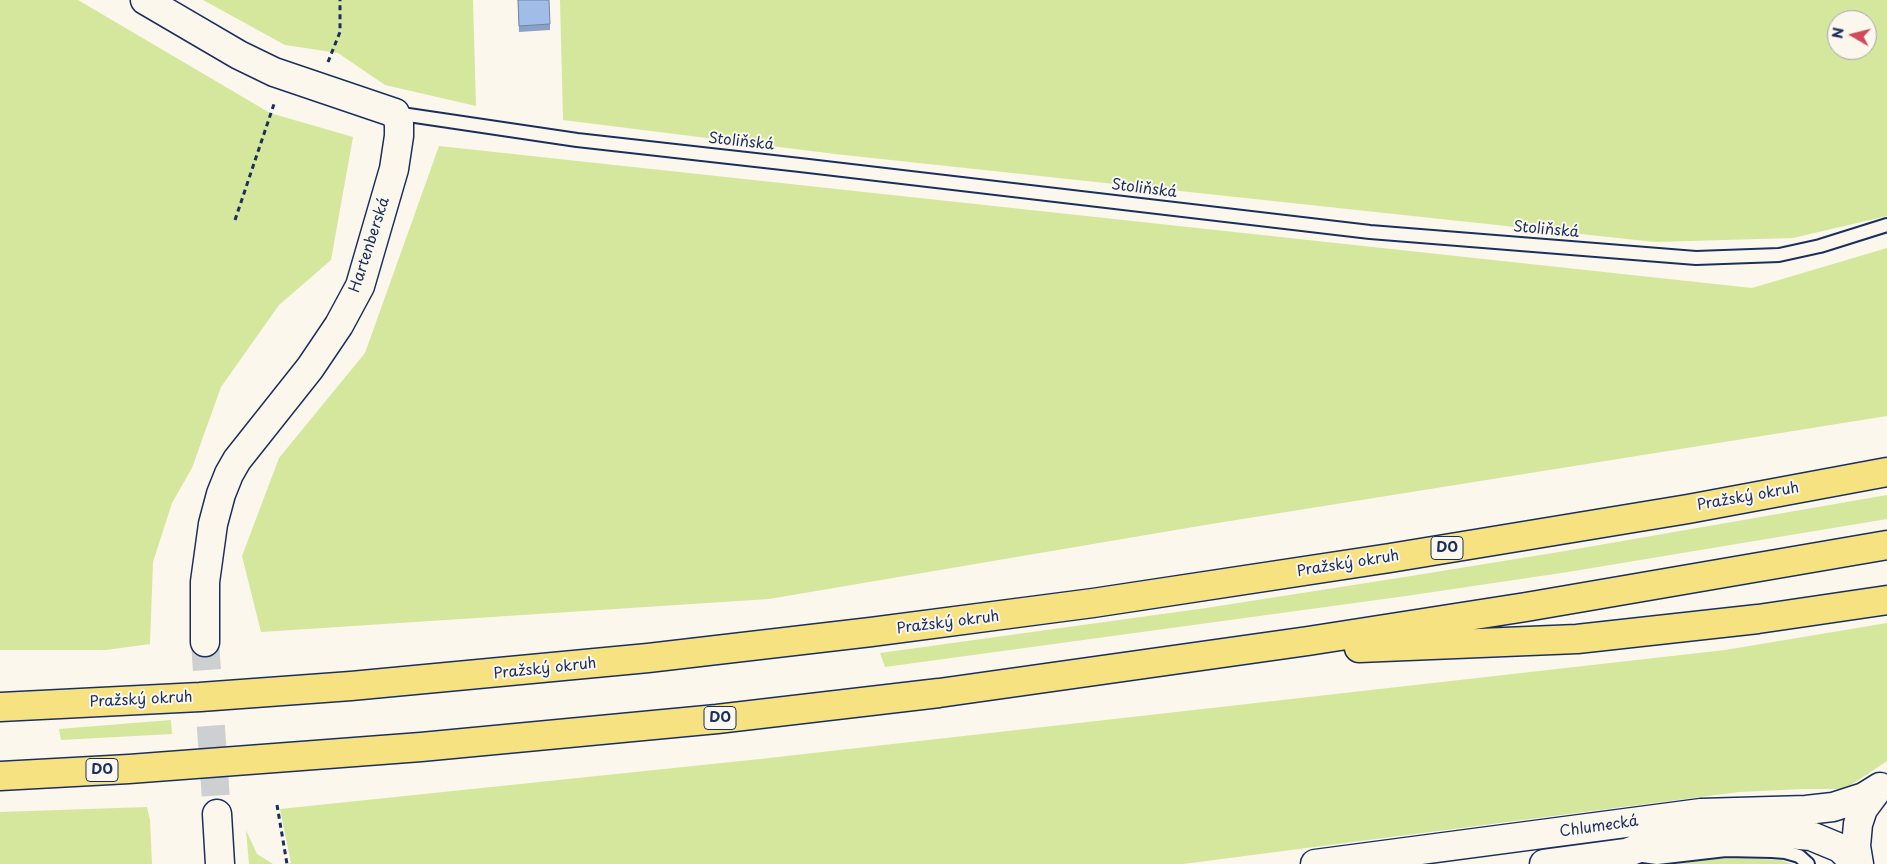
<!DOCTYPE html>
<html>
<head>
<meta charset="utf-8">
<style>
	body { margin:0 }
	#map { position:relative; width:1887px; height:864px; overflow:hidden; background:#fbf7ec; font-family:"Playpen Sans",sans-serif }
	canvas { display:block }
	.north { position:absolute; left:1827px; top:10px; width:50px; height:50px; box-sizing:border-box; background:#fbf7ec; border:1px solid #a1a7b3; border-radius:50%; rotate:278deg; font-size:14px; font-weight:700; line-height:20px; text-align:center; color:#1b2f5e }
	.north::after { content:''; display:block; margin:auto; width:18px; height:22px; background:#d1495b; clip-path:polygon(50% 0,100% 100%,50% 72%,0 100%) }
</style>
</head>
<body>
<div id="map">
<canvas width="1887" height="864"></canvas>
<div class="north">N</div>
</div>
<script>
const ctx = document.querySelector('canvas').getContext('2d');
ctx.lineJoin = 'round';
function paint(path, color) { ctx.fillStyle = color; ctx.fill(path, 'evenodd'); }
const toPath = rows => new Path2D(rows.map(r => 'M' + r).join(''));
function trace(path, color, width, dash) { ctx.strokeStyle = color; ctx.lineWidth = width; ctx.lineCap = dash ? 'butt' : 'round'; ctx.setLineDash(dash || []); ctx.stroke(path); }
function drawText(font, color, halo, rows, align = 'center') {
  ctx.font = font + ' "Playpen Sans",sans-serif'; ctx.lineWidth = 4; ctx.setLineDash([]); ctx.textBaseline = 'middle'; ctx.strokeStyle = halo; ctx.fillStyle = color; for (const [text, x, y, turn = 0] of rows) {
    ctx.save(); ctx.translate(x, y); ctx.rotate((+turn || 0) * Math.PI / 180); ctx.textAlign = isNaN(turn) ? turn : align; if (halo) ctx.strokeText(text, 0, 0); ctx.fillText(text, 0, 0); ctx.restore();
  }
}
paint(toPath([
	[0,0,78,0,270,113,353,137,331,260,279,305,221,387,192,468,172,503,153,562,150,644,106,650,0,650],
	[203,0,473,0,476,106,385,85,338,53,285,45],
	[560,0,1887,0,1887,216,1793,238,1655,242,835,154,563,120],
	[1837,20,1867,20,1867,50,1837,50],
	[439,146,1752,288,1887,248,1887,416,1205,525,769,599,261,632,242,556,279,458,365,353],
	[1887,495,1887,519,1568,572,1406,596,885,667,880,653,1206,608,1411,576,1565,551],
	[1887,623,1887,761,1851,785,1839,789,1804,789,1739,792,1183,864,285,864,291,863,280,809,760,759,1725,650],
	[171,720,172,734,61,740,59,729],
	[147,807,150,820,152,864,0,864,0,812],
	[246,830,257,854,273,864,249,864],
	[1742,858,1781,860,1792,864,1673,864,1712,859]
]), '#d4e79c');
trace(toPath([
	[205,642,217,814]
]), '#cecfd0', 28, [28, 14]);
const service = toPath([
	[395,113,577,140,800,165,1370,232,1696,258,1779,255,1820,246,1887,225],
	[1636,855,1657,858,1726,850,1772,851,1785,852,1799,856,1808,864]
]);
const tertiary = toPath([
	[145,0,239,55,274,72,395,113,399,123,399,136,394,169,360,286,339,325,310,368,237,460,229,474,221,494,213,524,205,582,205,642],
	[217,814,220,864]
]);
const secondary = toPath([
	[1315,864,1701,813,1806,810,1833,807,1864,797,1880,787],
	[1544,864,1626,853,1655,842,1725,834,1765,832,1811,836,1840,848,1856,864],
	[1859,864,1856,846,1858,824,1863,809,1878,789]
]);
const motorway = toPath([
	[1359,648,1577,639,1758,619,1887,600],
	[0,707,200,697,351,686,648,658,871,632,1093,603,1390,558,1688,509,1887,472],
	[0,776,129,769,421,747,717,719,939,693,1308,641,1526,607,1887,545]
]);
trace(service, '#1b2f5e', 16);
trace(tertiary, '#1b2f5e', 31);
trace(secondary, '#1b2f5e', 31);
trace(motorway, '#1b2f5e', 31);
trace(toPath([
	[328,62,340,32,340,0],
	[235,220,275,101],
	[277,805,287,864]
]), '#1b2f5e', 3, [5, 4]);
trace(service, '#fbf7ec', 12);
trace(tertiary, '#fbf7ec', 28);
trace(secondary, '#fbf7ec', 28);
trace(motorway, '#f7e281', 28);
paint(toPath([
	[518,0,550,24,550,30,519,32]
]), '#8ba2c8');
const building = toPath([
	[518,0,549,0,550,24,519,26,518,0]
]);
paint(building, '#a2bce8');
trace(building, '#7184a2', 1);
for (const [x, y, w] of [
	[1447,548,32],
	[720,718,32],
	[102,770,32]
]) { const box = new Path2D(); box.roundRect(x - w / 2, y - 11.5, w, 23, 4); ctx.fillStyle = '#fbf7ec'; ctx.fill(box); trace(box, '#1b2f5e', 1); }
drawText('bold 14px', '#1b2f5e', null, [
	["D0",1447,548],
	["D0",720,718],
	["D0",102,770]
]);
drawText('15px', '#1b2f5e', '#fbf7ec', [
	["Stoliňská",741,142,6],
	["Stoliňská",1144,189,7],
	["Stoliňská",1546,230,5],
	["Hartenberská",370,245,-72],
	["Pražský okruh",1748,497,-10],
	["Pražský okruh",1348,564,-9],
	["Pražský okruh",948,623,-7],
	["Pražský okruh",545,669,-6],
	["Pražský okruh",141,700,-3],
	["Chlumecká",1599,827,-8]
]);
</script>
</body>
</html>
